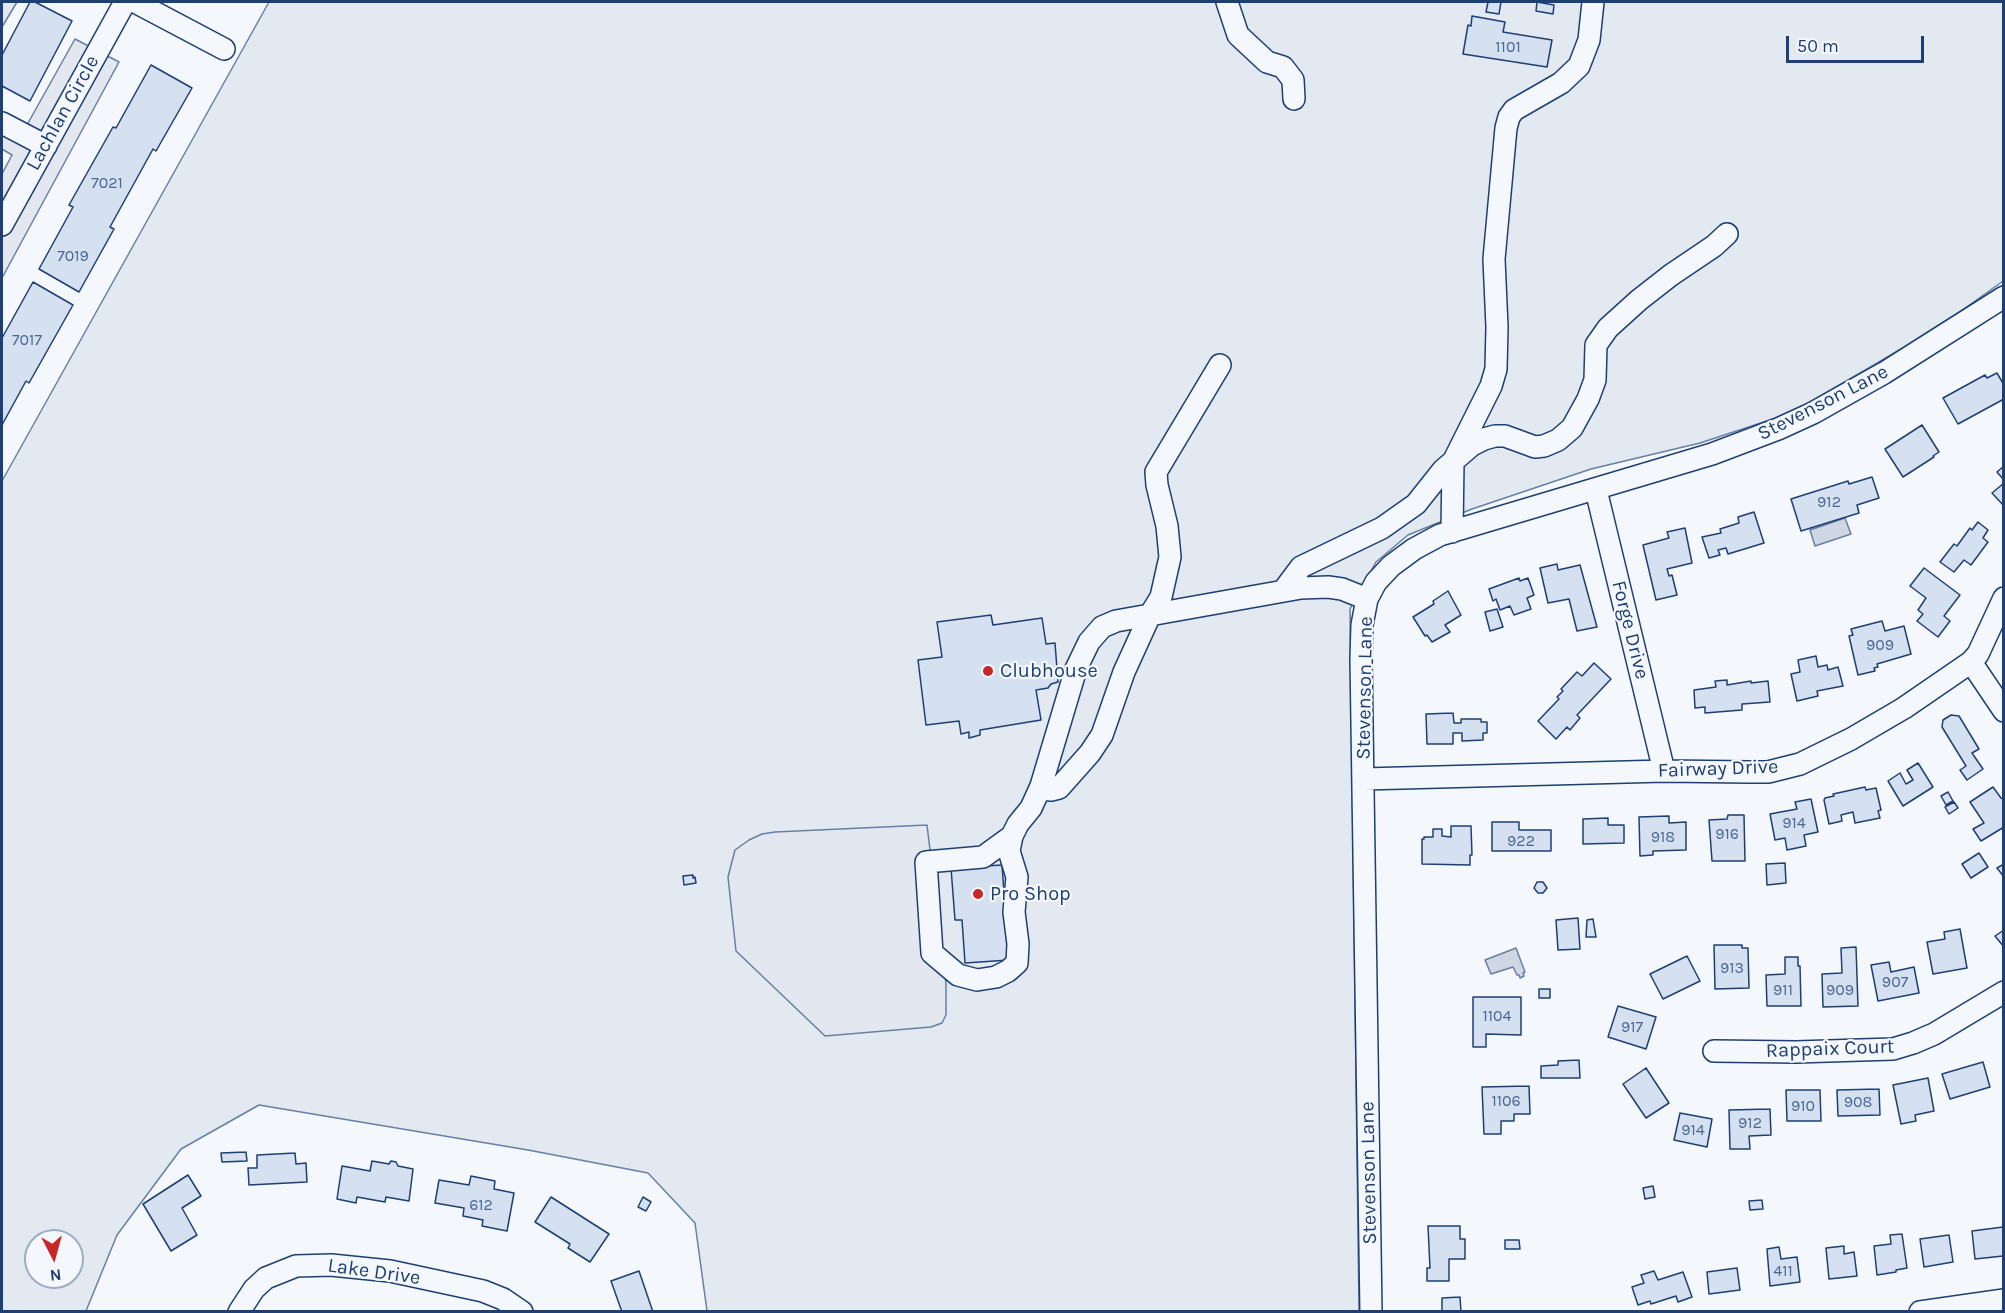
<!DOCTYPE html>
<html>
<head>
<meta charset="utf-8">
<style>
	body { margin:0 }
	#map { position:relative; width:2005px; height:1313px; overflow:hidden; background:#f4f7fb; font-family:Karla,sans-serif }
	canvas { display:block }
	.frame { position:absolute; inset:0; border:3px solid #1d3f73; pointer-events:none }
	.north { position:absolute; left:24px; top:1229px; width:60px; height:60px; box-sizing:border-box; background:#f4f7fb; border:2px solid #9eadc5; border-radius:50%; rotate:174deg; font-size:16px; font-weight:700; line-height:24px; text-align:center; color:#1d3f73 }
	.north::after { content:''; display:block; margin:auto; width:21px; height:27px; background:#c62828; clip-path:polygon(50% 0,100% 100%,50% 72%,0 100%) }
	.scale { position:absolute; left:1786px; top:36px; width:138px; height:27px; box-sizing:border-box; border:3px solid #1d3f73; border-top:0; padding-left:8px; font-size:18px; line-height:21px; white-space:nowrap; color:#1d3f73; -webkit-text-stroke:4px #f4f7fb; paint-order:stroke }
</style>
</head>
<body>
<div id="map">
<canvas width="2005" height="1313"></canvas>
<div class="frame"></div>
<div class="north">N</div>
<div class="scale">50 m</div>
</div>
<script>
const ctx = document.querySelector('canvas').getContext('2d');
ctx.lineJoin = 'round';
function paint(path, color) { ctx.fillStyle = color; ctx.fill(path, 'evenodd'); }
const toPath = rows => new Path2D(rows.map(r => 'M' + r).join(''));
function trace(path, color, width, dash) { ctx.strokeStyle = color; ctx.lineWidth = width; ctx.lineCap = dash ? 'butt' : 'round'; ctx.setLineDash(dash || []); ctx.stroke(path); }
function drawText(font, color, halo, rows, align = 'center') {
  ctx.font = font + ' Karla,sans-serif'; ctx.lineWidth = 4.5; ctx.setLineDash([]); ctx.textBaseline = 'middle'; ctx.strokeStyle = halo; ctx.fillStyle = color; for (const [text, x, y, turn = 0] of rows) {
    ctx.save(); ctx.translate(x, y); ctx.rotate((+turn || 0) * Math.PI / 180); ctx.textAlign = isNaN(turn) ? turn : align; if (halo) ctx.strokeText(text, 0, 0); ctx.fillText(text, 0, 0); ctx.restore();
  }
}
const green = toPath([
	[269,2,2003,2,2003,281,1936,329,1791,413,1700,443,1591,469,1472,509,1408,535,1376,562,1350,609,1359,1311,707,1311,695,1223,648,1173,528,1150,259,1105,181,1149,117,1235,86,1311,2,1311,2,481,269,2],
	[36,1241,72,1241,72,1277,36,1277,36,1241]
]);
paint(green, '#e3e9f0');
trace(green, '#687fa3', 1.5);
const parking = toPath([
	[2,2,17,2,2,27,2,2],
	[75,39,119,62,2,278,2,174,12,155,2,149,2,132,18,141,75,39],
	[927,825,946,984,946,1015,942,1023,931,1027,825,1036,736,951,728,877,735,850,749,840,762,834,775,832,927,825]
]);
paint(parking, '#e3e8f0');
trace(parking, '#687fa3', 1.5);
const water = toPath([
	[1845,518,1851,534,1815,546,1810,530,1845,518],
	[1516,948,1525,972,1523,973,1524,976,1520,978,1519,975,1517,975,1513,967,1491,974,1485,960,1516,948]
]);
paint(water, '#cfd7e4');
trace(water, '#687fa3', 1.5);
const building = toPath([
	[30,2,35,2,72,21,30,101,2,86,2,55,30,2],
	[1488,2,1501,2,1499,14,1486,12,1488,2],
	[1537,2,1554,5,1553,14,1536,11,1537,2],
	[1472,16,1505,22,1503,32,1552,40,1547,67,1463,54,1468,25,1471,26,1472,16],
	[151,65,192,88,156,151,153,149,110,227,114,229,79,292,39,269,73,207,69,205,113,127,116,128,151,65],
	[33,282,73,305,29,383,26,381,2,425,2,338,33,282],
	[1997,373,2004,385,2004,399,1958,424,1943,398,1985,375,1987,378,1997,373],
	[1922,425,1939,452,1933,456,1934,457,1903,477,1885,449,1922,425],
	[2004,466,2004,480,1997,472,2004,466],
	[1872,477,1879,498,1857,505,1859,513,1801,531,1791,499,1848,481,1849,484,1872,477],
	[2004,483,2004,506,1992,493,2004,483],
	[1754,512,1764,543,1728,554,1726,548,1718,550,1720,555,1709,558,1702,537,1721,533,1720,529,1739,523,1738,517,1754,512],
	[1978,522,1988,530,1983,538,1988,542,1971,565,1964,560,1954,572,1940,562,1954,544,1957,546,1970,528,1972,530,1978,522],
	[1685,528,1692,563,1667,569,1669,576,1672,575,1677,595,1656,600,1643,545,1669,538,1667,532,1685,528],
	[1557,564,1558,570,1580,565,1597,627,1577,631,1569,599,1548,603,1540,568,1557,564],
	[1924,568,1960,595,1944,616,1950,621,1938,637,1917,621,1923,614,1918,610,1926,598,1910,586,1924,568],
	[1519,578,1520,581,1528,578,1534,595,1527,598,1531,609,1514,615,1510,606,1500,610,1496,599,1493,601,1489,589,1519,578],
	[1448,591,1461,615,1445,625,1450,632,1432,642,1427,635,1425,636,1413,617,1434,604,1433,601,1448,591],
	[1497,609,1503,627,1490,631,1485,612,1497,609],
	[991,615,993,625,1042,618,1046,644,1055,643,1058,682,1051,684,1048,688,1036,690,1041,720,980,730,980,735,969,738,969,732,961,734,959,721,926,725,918,660,942,657,937,622,991,615],
	[1882,621,1885,631,1904,626,1911,654,1877,664,1878,667,1874,668,1875,671,1858,675,1849,636,1853,635,1851,629,1882,621],
	[1816,656,1818,667,1827,665,1828,670,1838,667,1843,686,1817,691,1818,696,1797,701,1791,674,1800,672,1798,660,1816,656],
	[1594,663,1611,679,1577,715,1580,718,1570,730,1567,727,1556,739,1538,721,1559,699,1557,697,1563,691,1561,689,1577,672,1582,676,1594,663],
	[1727,680,1727,685,1751,681,1751,683,1768,681,1770,702,1742,704,1742,710,1705,713,1705,707,1695,708,1694,690,1716,687,1715,681,1727,680],
	[1453,713,1454,723,1461,723,1461,719,1481,719,1481,722,1487,722,1487,733,1483,733,1483,740,1462,741,1462,733,1453,733,1453,744,1427,744,1426,714,1453,713],
	[1951,715,1959,716,1979,749,1972,753,1983,769,1967,780,1960,770,1966,766,1942,727,1943,720,1951,715],
	[1918,763,1933,787,1903,806,1888,781,1900,773,1906,784,1913,780,1907,770,1918,763],
	[1865,787,1866,790,1876,788,1881,810,1878,811,1880,818,1855,823,1853,812,1841,815,1842,821,1829,824,1824,800,1825,798,1834,796,1833,794,1865,787],
	[1993,787,2001,798,2004,800,2004,827,1981,841,1973,829,1984,823,1970,802,1993,787],
	[1948,792,1953,801,1946,805,1941,796,1948,792],
	[1811,799,1818,832,1804,835,1806,846,1787,850,1785,838,1775,840,1770,814,1797,809,1795,802,1811,799],
	[1954,802,1958,808,1949,814,1945,807,1954,802],
	[1728,815,1744,815,1745,861,1712,861,1709,820,1727,819,1728,815],
	[1669,816,1669,823,1686,822,1686,850,1653,851,1653,855,1640,856,1639,817,1669,816],
	[1608,818,1608,825,1624,825,1624,843,1583,844,1583,819,1608,818],
	[1492,822,1519,822,1519,830,1551,830,1551,851,1492,851,1492,822],
	[1451,826,1471,826,1472,855,1470,855,1470,865,1422,864,1422,839,1424,839,1424,837,1433,837,1433,829,1442,829,1442,836,1451,837,1451,826],
	[1979,853,1988,867,1971,878,1962,864,1979,853],
	[1785,863,1786,883,1767,885,1766,864,1785,863],
	[2004,864,2004,877,1997,868,2004,864],
	[1002,865,1009,960,965,963,962,920,955,920,951,868,1002,865],
	[693,875,693,878,695,877,696,883,684,885,683,876,693,875],
	[1537,882,1543,882,1547,888,1543,893,1538,893,1534,888,1537,882],
	[1578,918,1580,949,1558,950,1556,920,1578,918],
	[1593,919,1596,937,1586,937,1587,920,1593,919],
	[1960,929,1967,968,1933,974,1927,942,1945,939,1944,932,1960,929],
	[2004,930,2004,947,1995,936,2004,930],
	[1714,945,1742,945,1742,948,1748,948,1749,988,1715,989,1714,945],
	[1856,947,1858,1006,1823,1007,1822,974,1842,973,1841,948,1856,947],
	[1687,956,1700,981,1663,999,1650,974,1687,956],
	[1785,957,1798,957,1798,966,1800,966,1801,1006,1767,1006,1766,975,1785,974,1785,957],
	[1889,962,1891,972,1914,967,1919,993,1878,1001,1871,965,1889,962],
	[1539,989,1550,989,1550,998,1539,998,1539,989],
	[1473,997,1521,997,1521,1035,1486,1034,1486,1047,1473,1047,1473,997],
	[1618,1006,1656,1017,1646,1049,1608,1037,1618,1006],
	[1579,1060,1580,1078,1541,1078,1541,1066,1558,1065,1558,1061,1579,1060],
	[1983,1062,1990,1087,1950,1099,1942,1074,1983,1062],
	[1646,1068,1669,1103,1646,1118,1623,1084,1646,1068],
	[1928,1078,1934,1111,1915,1115,1916,1121,1901,1124,1893,1085,1928,1078],
	[1529,1086,1530,1114,1514,1114,1514,1121,1501,1121,1501,1134,1484,1134,1482,1087,1529,1086],
	[1879,1089,1880,1115,1838,1116,1837,1090,1879,1089],
	[1786,1090,1820,1090,1821,1121,1787,1121,1786,1090],
	[1770,1109,1771,1135,1749,1136,1750,1149,1730,1149,1729,1110,1770,1109],
	[1680,1113,1712,1119,1707,1147,1674,1140,1680,1113],
	[246,1152,247,1161,222,1162,221,1153,246,1152],
	[295,1153,296,1164,306,1163,307,1182,249,1185,248,1168,257,1168,257,1155,295,1153],
	[372,1161,389,1164,391,1161,396,1162,398,1166,413,1169,409,1201,386,1197,385,1202,357,1197,356,1203,337,1199,342,1166,370,1171,372,1161],
	[188,1175,201,1196,182,1208,197,1235,171,1251,143,1204,188,1175],
	[471,1176,495,1181,494,1189,514,1193,507,1231,482,1226,483,1220,463,1216,464,1208,435,1203,439,1180,469,1185,471,1176],
	[1653,1186,1655,1197,1645,1199,1643,1188,1653,1186],
	[551,1197,609,1234,590,1262,568,1248,570,1244,535,1222,551,1197],
	[643,1197,651,1202,646,1211,638,1207,643,1197],
	[1762,1200,1763,1209,1750,1210,1749,1201,1762,1200],
	[1428,1226,1460,1226,1460,1239,1465,1239,1465,1259,1449,1259,1449,1281,1427,1281,1427,1268,1430,1268,1428,1226],
	[2003,1227,2003,1256,1975,1259,1972,1231,2003,1227],
	[1902,1234,1907,1268,1896,1270,1896,1272,1877,1275,1874,1246,1891,1244,1890,1235,1902,1234],
	[1949,1235,1953,1262,1924,1267,1920,1239,1949,1235],
	[1505,1240,1519,1240,1520,1249,1505,1249,1505,1240],
	[1844,1246,1844,1254,1854,1252,1857,1276,1829,1279,1826,1248,1844,1246],
	[1779,1247,1781,1259,1797,1257,1800,1282,1770,1286,1767,1249,1779,1247],
	[1737,1268,1740,1290,1709,1294,1707,1272,1737,1268],
	[639,1271,653,1312,622,1312,611,1281,639,1271],
	[1654,1271,1658,1280,1683,1272,1692,1297,1678,1302,1676,1296,1651,1304,1650,1301,1638,1305,1632,1287,1644,1283,1641,1275,1654,1271],
	[1460,1297,1461,1312,1442,1312,1442,1298,1460,1297]
]);
paint(building, '#d5e0f0');
trace(building, '#1d3f73', 1.5);
const minor = toPath([
	[135,2,224,49],
	[1227,2,1238,35,1267,62,1283,67,1293,80,1294,99],
	[2,123,46,146],
	[2,225,125,2],
	[1596,490,1664,771],
	[1452,532,1453,462,1491,386,1496,369,1497,327,1494,259,1506,128,1509,117,1514,110,1561,83,1579,66,1589,40,1593,2],
	[1283,591,1301,567,1382,528,1416,504,1443,470,1472,445,1484,439,1495,436,1505,436,1535,447,1544,446,1558,440,1572,428,1588,399,1595,380,1596,345,1608,328,1639,300,1671,275,1714,246,1727,234],
	[1971,662,2004,711],
	[1364,779,1664,771,1749,772,1768,772,1800,764,1851,739,1904,708,1971,662,1978,654,2004,598],
	[1040,789,1051,790,1059,788,1090,753,1102,735,1124,672,1150,615,1161,597,1170,557,1167,526,1157,485,1156,472,1220,365],
	[1012,836,1009,851,1017,877,1014,912,1018,944,1017,963,1008,971,996,977,977,980,958,975,932,953,926,862,983,857,1012,836,1018,824,1031,808,1041,786,1076,669,1089,642,1102,627,1116,621,1301,588,1328,587,1342,589,1367,599],
	[1714,1051,1796,1052,1893,1049,1913,1043,1934,1034,2004,992],
	[239,1312,254,1289,266,1278,296,1266,331,1265,390,1271,483,1291,503,1299,522,1312],
	[1371,1312,1361,658,1362,625,1367,599,1376,582,1391,566,1414,549,1440,535,1712,454,1778,429,1813,413,1884,373,2004,297],
	[1920,1312,2004,1300]
]);
trace(minor, '#1d3f73', 24);
trace(minor, '#f4f7fb', 21);
for (const [x, y, r, color] of [
	[988,671,6,"#c62828"],
	[978,894,6,"#c62828"]
]) { const dot = new Path2D(); dot.arc(x, y, r, 0, 2 * Math.PI); ctx.fillStyle = color; ctx.fill(dot); trace(dot, '#f4f7fb', 2); }
drawText('16px', '#4b6792', null, [
	["1101",1508,47],
	["7021",107,183],
	["7019",73,256],
	["7017",27,340],
	["912",1829,502],
	["909",1880,645],
	["914",1794,823],
	["916",1727,834],
	["918",1663,837],
	["922",1521,841],
	["913",1732,968],
	["907",1895,982],
	["911",1783,990],
	["909",1840,990],
	["1104",1497,1016],
	["917",1632,1027],
	["1106",1506,1101],
	["908",1858,1102],
	["910",1803,1106],
	["912",1750,1123],
	["914",1693,1130],
	["612",481,1205],
	["411",1783,1271]
]);
drawText('20px', '#1d3f73', '#f4f7fb', [
	["Lachlan Circle",63,113,-61],
	["Stevenson Lane",1823,403,-27],
	["Forge Drive",1630,630,76],
	["Stevenson Lane",1365,688,-89],
	["Fairway Drive",1718,769,-2],
	["Rappaix Court",1830,1049,-2],
	["Stevenson Lane",1369,1173,-91],
	["Lake Drive",374,1272,8]
]);
drawText('20px', '#1d3f73', '#f4f7fb', [
	["Clubhouse",1000,671],
	["Pro Shop",990,894]
], 'left');
</script>
</body>
</html>
